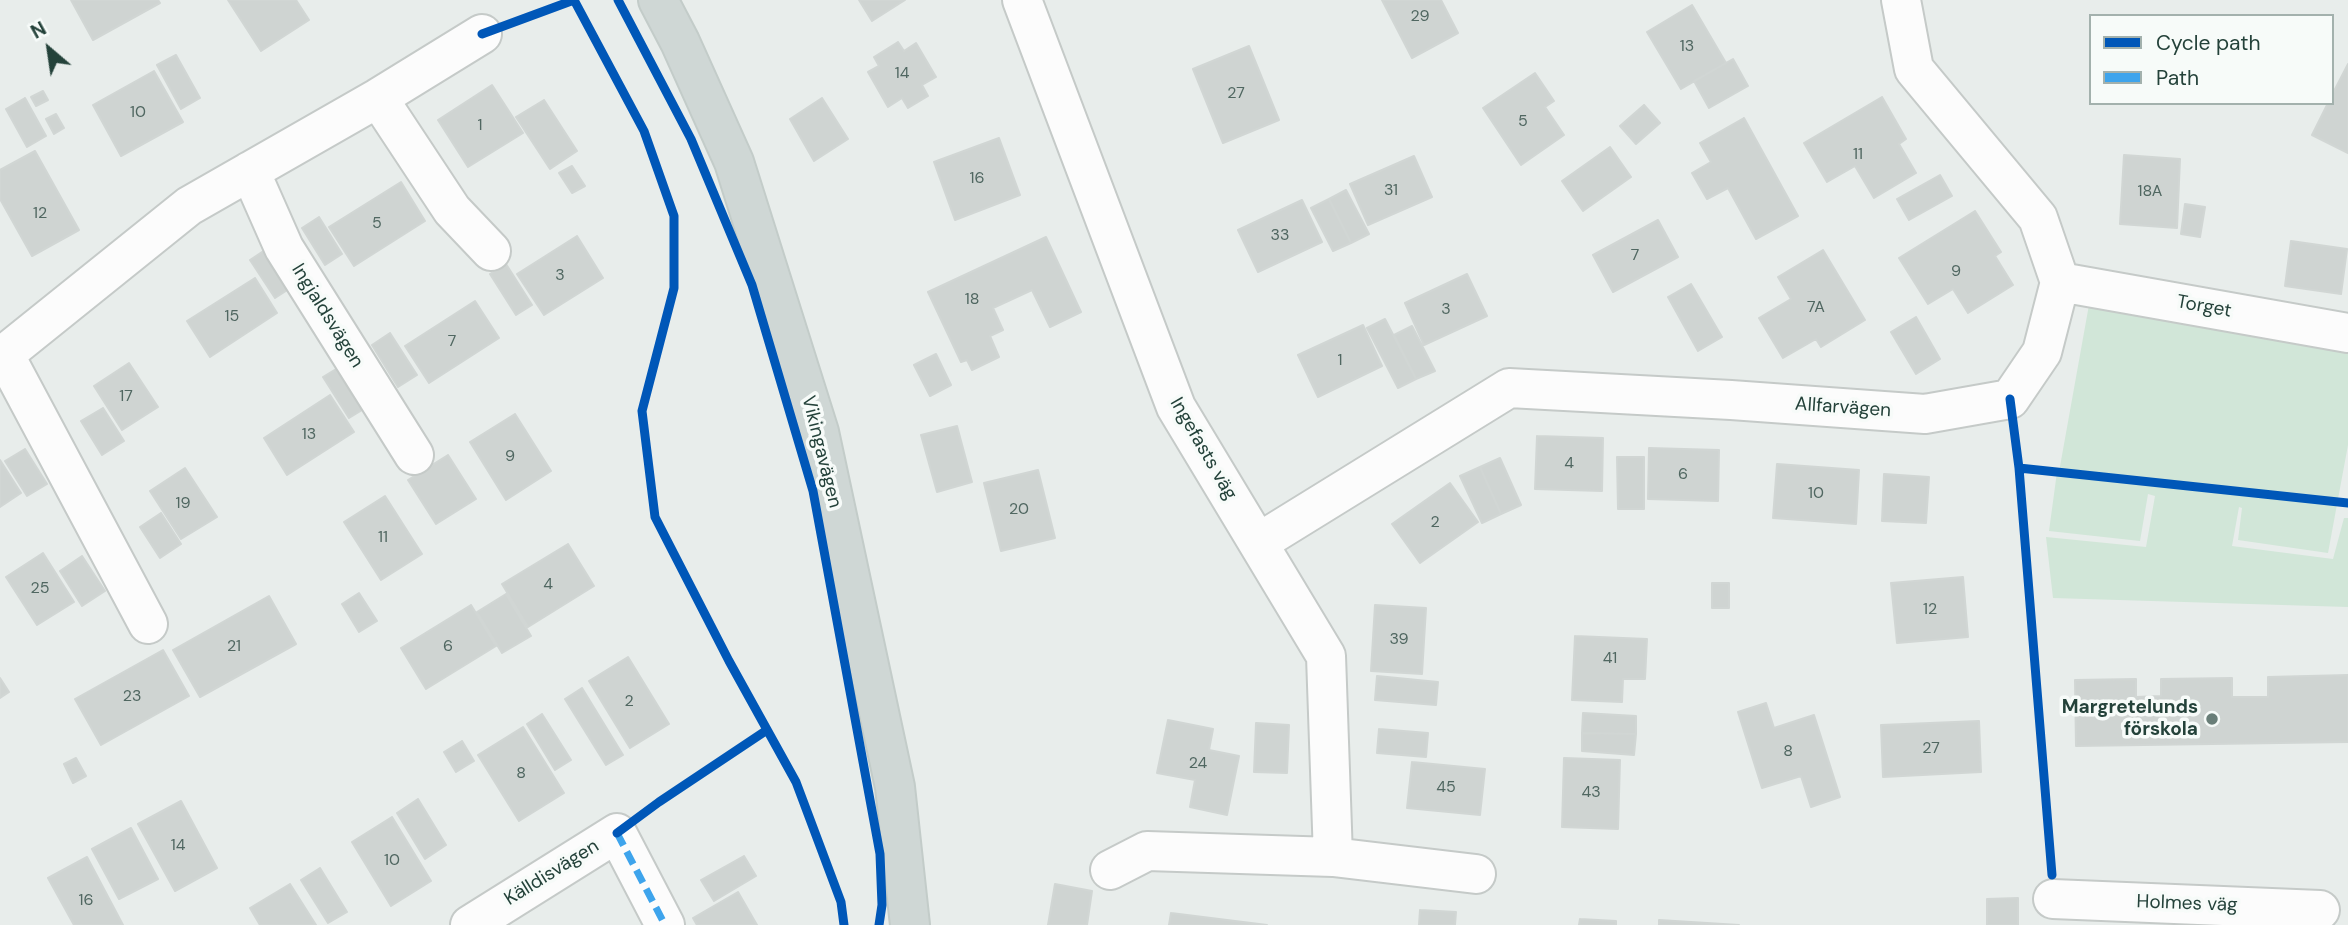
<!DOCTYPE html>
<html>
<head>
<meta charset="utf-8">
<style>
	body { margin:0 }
	#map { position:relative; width:2348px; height:925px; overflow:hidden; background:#e8edeb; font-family:"DM Sans",sans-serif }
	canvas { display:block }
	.legend { position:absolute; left:2089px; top:14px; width:245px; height:91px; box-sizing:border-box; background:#f7fbf9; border:2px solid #a3b1ad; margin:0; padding:9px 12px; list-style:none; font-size:21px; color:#24423a }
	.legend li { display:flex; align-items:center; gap:14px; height:35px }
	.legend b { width:35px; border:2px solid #a3b1ad }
	.north { position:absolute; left:14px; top:14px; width:70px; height:70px; -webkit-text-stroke:5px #f7fbf9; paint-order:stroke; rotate:331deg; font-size:19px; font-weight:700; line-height:28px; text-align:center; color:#24423a }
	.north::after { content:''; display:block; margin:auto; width:24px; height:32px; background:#24423a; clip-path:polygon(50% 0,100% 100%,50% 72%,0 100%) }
</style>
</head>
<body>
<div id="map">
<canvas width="2348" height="925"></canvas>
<ul class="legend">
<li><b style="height:9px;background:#0057b8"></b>Cycle path</li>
<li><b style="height:9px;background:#3ea4ec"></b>Path</li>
</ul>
<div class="north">N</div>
</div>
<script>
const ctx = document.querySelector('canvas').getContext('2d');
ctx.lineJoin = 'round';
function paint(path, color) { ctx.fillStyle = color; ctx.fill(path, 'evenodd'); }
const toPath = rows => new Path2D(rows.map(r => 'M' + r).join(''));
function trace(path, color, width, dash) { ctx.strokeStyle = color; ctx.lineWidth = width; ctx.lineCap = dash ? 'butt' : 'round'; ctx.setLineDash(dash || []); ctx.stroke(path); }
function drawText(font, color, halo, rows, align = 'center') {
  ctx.font = font + ' "DM Sans",sans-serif'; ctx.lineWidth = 7; ctx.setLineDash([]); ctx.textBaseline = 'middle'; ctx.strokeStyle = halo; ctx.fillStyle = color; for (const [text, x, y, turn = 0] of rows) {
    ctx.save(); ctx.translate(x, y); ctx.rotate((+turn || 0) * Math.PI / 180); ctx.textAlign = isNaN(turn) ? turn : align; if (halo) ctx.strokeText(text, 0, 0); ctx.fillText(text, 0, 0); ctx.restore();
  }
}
paint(toPath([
	[2092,288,2348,333,2348,445,2328,553,2238,540,2242,508,2239,507,2232,546,2333,559,2344,518,2348,518,2348,607,2053,598,2046,537,2146,547,2155,496,2148,494,2140,541,2049,531,2057,472,2059,472]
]), '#d1e6d8');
const building = toPath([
	[71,0,158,0,160,3,93,40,71,0],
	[228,0,296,0,309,20,261,51,228,0],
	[859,0,905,0,872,21,859,0],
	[1382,0,1441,0,1458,33,1412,58,1382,0],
	[1692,5,1726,63,1681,89,1647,32,1692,5],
	[898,42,904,51,916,43,936,77,922,85,928,96,908,108,902,98,888,107,868,72,879,66,874,57,898,42],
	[1249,46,1279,120,1223,143,1193,69,1249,46],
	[176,55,200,98,181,109,157,65,176,55],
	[1733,59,1748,86,1709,108,1694,81,1733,59],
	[2348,64,2348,153,2312,135,2328,103,2332,103,2332,95,2348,64],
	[154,71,183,122,121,156,93,105,154,71],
	[1535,73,1554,101,1545,107,1564,135,1521,165,1483,108,1535,73],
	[492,85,523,133,468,167,438,120,492,85],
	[43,91,48,100,36,106,31,97,43,91],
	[1882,97,1906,139,1899,144,1916,173,1874,198,1855,166,1827,182,1804,143,1882,97],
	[25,98,46,136,27,147,6,109,25,98],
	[822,98,848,139,814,161,790,119,822,98],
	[544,100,577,151,550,169,516,117,544,100],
	[1644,105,1660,123,1636,144,1620,126,1644,105],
	[56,114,64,128,54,134,46,119,56,114],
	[1744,118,1798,216,1756,239,1728,188,1707,199,1692,173,1711,162,1700,143,1744,118],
	[999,138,1020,195,955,220,934,162,999,138],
	[1610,147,1631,177,1583,211,1562,181,1610,147],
	[35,151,79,230,32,256,0,199,0,170,35,151],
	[2124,155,2180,159,2177,228,2120,224,2124,155],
	[1414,156,1432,197,1368,225,1350,184,1414,156],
	[572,166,585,186,572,193,559,173,572,166],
	[1940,175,1952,196,1909,220,1897,199,1940,175],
	[401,182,425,221,354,266,329,227,401,182],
	[1346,190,1369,234,1351,243,1329,199,1346,190],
	[1329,199,1351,243,1333,251,1311,208,1329,199],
	[1302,200,1322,242,1258,272,1238,230,1302,200],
	[2185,204,2205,207,2200,237,2181,234,2185,204],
	[1975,211,2001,252,1995,256,2013,285,1968,313,1953,289,1928,304,1899,258,1975,211],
	[319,217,342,254,325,265,302,228,319,217],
	[1658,220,1678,257,1613,292,1593,255,1658,220],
	[577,236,603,278,544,315,517,274,577,236],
	[1046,237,1081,312,1050,327,1032,290,993,308,1003,330,990,336,999,357,972,370,967,360,961,362,928,292,1046,237],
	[2291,241,2347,249,2341,294,2285,286,2291,241],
	[268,248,292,287,275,298,250,260,268,248],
	[1823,250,1865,320,1821,347,1816,339,1783,358,1759,318,1791,299,1778,277,1823,250],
	[506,264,532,305,516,315,490,274,506,264],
	[1467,274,1487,316,1424,345,1405,303,1467,274],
	[255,278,277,313,210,357,187,321,255,278],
	[1691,284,1722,337,1698,351,1668,297,1691,284],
	[475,301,499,338,429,383,405,346,475,301],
	[1916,317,1940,359,1916,374,1891,332,1916,317],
	[1385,319,1416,379,1398,388,1367,328,1385,319],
	[1363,325,1382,366,1318,397,1298,355,1363,325],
	[1412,326,1435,371,1416,379,1394,335,1412,326],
	[390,333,417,375,398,387,372,345,390,333],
	[936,354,951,385,930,396,914,365,936,354],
	[129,363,158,407,122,430,94,386,129,363],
	[341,366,367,407,349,418,323,377,341,366],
	[330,395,354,432,287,475,264,438,330,395],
	[103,408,124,441,102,455,81,421,103,408],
	[515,414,551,471,506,500,470,442,515,414],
	[957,426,972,482,937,492,921,435,957,426],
	[1537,436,1603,438,1602,491,1535,489,1537,436],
	[1649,448,1719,450,1718,501,1648,499,1649,448],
	[25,449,47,484,27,496,5,461,25,449],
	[448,455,476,499,436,524,408,480,448,455],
	[1617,457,1644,457,1644,509,1618,509,1617,457],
	[1500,458,1521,505,1501,514,1480,467,1500,458],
	[0,460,21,493,0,507,0,460],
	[1777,464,1859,470,1856,524,1773,518,1777,464],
	[1480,467,1501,514,1482,523,1460,476,1480,467],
	[185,468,217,517,181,539,150,491,185,468],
	[1038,470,1055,538,1001,551,984,483,1038,470],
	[1884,474,1929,477,1926,523,1882,521,1884,474],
	[1450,483,1478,522,1420,563,1392,524,1450,483],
	[385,496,422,554,381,580,344,522,385,496],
	[161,513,181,544,160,558,140,527,161,513],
	[568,544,594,586,528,627,502,584,568,544],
	[43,553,74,602,37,625,6,577,43,553],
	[82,556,105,591,82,606,60,571,82,556],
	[1963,577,1968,637,1897,643,1891,583,1963,577],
	[1712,583,1729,583,1729,608,1712,608,1712,583],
	[359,593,377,621,359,632,342,604,359,593],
	[506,594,531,636,502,653,477,612,506,594],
	[269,596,296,644,200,697,173,650,269,596],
	[471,605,496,646,426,689,401,648,471,605],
	[1375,605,1426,608,1422,674,1371,671,1375,605],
	[1575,636,1647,639,1645,679,1623,679,1622,702,1572,700,1575,636],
	[163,650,189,696,101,745,75,699,163,650],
	[628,657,669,724,630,748,589,681,628,657],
	[2348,675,2348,742,2076,746,2075,680,2136,679,2136,697,2161,696,2161,679,2232,678,2232,697,2268,697,2268,677,2348,675],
	[1377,676,1438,682,1436,705,1375,700,1377,676],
	[0,678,9,692,0,698,0,678],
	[582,688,623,755,606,765,565,699,582,688],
	[1766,703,1774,728,1814,715,1840,797,1811,807,1801,776,1762,788,1738,712,1766,703],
	[1583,713,1636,716,1636,734,1582,733,1583,713],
	[542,714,571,760,555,770,527,724,542,714],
	[1168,720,1213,729,1209,750,1239,756,1227,815,1190,807,1195,780,1157,773,1168,720],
	[1979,721,1981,772,1883,777,1881,725,1979,721],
	[1256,723,1289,725,1287,773,1254,772,1256,723],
	[523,727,564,793,519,821,478,755,523,727],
	[1379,729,1428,733,1426,757,1377,753,1379,729],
	[1582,733,1636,734,1634,755,1582,751,1582,733],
	[462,741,474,761,456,772,444,752,462,741],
	[76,758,86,776,73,783,64,764,76,758],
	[1564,758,1620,760,1618,829,1562,827,1564,758],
	[1412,762,1485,769,1480,815,1407,808,1412,762],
	[418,799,446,845,425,859,397,813,418,799],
	[181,801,217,868,175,891,138,824,181,801],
	[392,817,431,881,391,906,352,842,392,817],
	[131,828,158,879,119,899,92,849,131,828],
	[744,856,756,876,714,901,701,880,744,856],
	[87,857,123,925,74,925,48,878,87,857],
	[320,868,347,912,328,923,301,880,320,868],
	[290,884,316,925,260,925,250,908,290,884],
	[1055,884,1092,891,1087,925,1048,925,1055,884],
	[738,892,757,925,697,925,693,918,738,892],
	[2018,898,2018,925,1987,925,1987,899,2018,898],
	[1420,910,1456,912,1455,925,1419,925,1420,910],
	[1171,913,1267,925,1169,925,1171,913],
	[1580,919,1616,921,1616,925,1579,925,1580,919],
	[1659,920,1739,925,1659,925,1659,920]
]);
paint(building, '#cfd4d2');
trace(building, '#d1d6d4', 2);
const minor = toPath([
	[1022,0,1176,407,1326,656,1333,857],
	[378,98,452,210,491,251],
	[250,171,284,248,414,455],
	[2060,282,2348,333],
	[4,354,148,624],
	[0,358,189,206,378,98,482,34],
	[1258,543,1509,388,1731,400,1925,414,2010,399,2042,352,2060,282,2038,218,1914,69,1901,0],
	[1110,870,1147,851,1333,857,1476,874],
	[2053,899,2320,910],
	[470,925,617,833,665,925]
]);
const major = toPath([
	[658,0,680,42,734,162,819,432,895,787,910,925]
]);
trace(minor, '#c5cac8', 42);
trace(major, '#c3ccc9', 42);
trace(minor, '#fcfcfc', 38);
trace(major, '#cfd7d5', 38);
trace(toPath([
	[617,833,665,925]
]), '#3ea4ec', 7, [14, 7]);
trace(toPath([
	[574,0,644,131,674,216,674,288,642,411,655,517,729,661,796,782,841,902,844,925],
	[618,0,691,139,752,285,813,491,880,854,882,905,879,925],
	[482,34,574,0],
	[2010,399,2019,468,2052,875],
	[2019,468,2348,503],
	[617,833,659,802,767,730]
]), '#0057b8', 9);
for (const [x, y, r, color] of [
	[2212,719,7,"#697e78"]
]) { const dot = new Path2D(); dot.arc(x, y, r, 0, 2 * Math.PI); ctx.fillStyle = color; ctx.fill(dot); trace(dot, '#f7fbf9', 2.5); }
drawText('16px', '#506761', null, [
	["29",1420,17],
	["13",1687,47],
	["14",902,74],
	["27",1236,94],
	["10",138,113],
	["5",1523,122],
	["1",480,126],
	["11",1858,155],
	["16",977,179],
	["31",1391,191],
	["18A",2150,192],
	["12",40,214],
	["5",377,224],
	["33",1280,236],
	["7",1635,256],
	["9",1956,272],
	["3",560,276],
	["18",972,300],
	["7A",1816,308],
	["3",1446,310],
	["15",232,317],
	["7",452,342],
	["1",1340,361],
	["17",126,397],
	["13",309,435],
	["9",510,457],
	["4",1569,464],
	["6",1683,475],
	["10",1816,494],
	["19",183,504],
	["20",1019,510],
	["2",1435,523],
	["11",383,538],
	["4",548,585],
	["25",40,589],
	["12",1930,610],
	["39",1399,640],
	["21",234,647],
	["6",448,647],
	["41",1610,659],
	["23",132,697],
	["2",629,702],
	["27",1931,749],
	["8",1788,752],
	["24",1198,764],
	["8",521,774],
	["45",1446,788],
	["43",1591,793],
	["14",178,846],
	["10",392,861],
	["16",86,901]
]);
drawText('19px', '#24423a', '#f7fbf9', [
	["Torget",2204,307,10],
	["Ingjaldsvägen",327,316,58],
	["Allfarvägen",1843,408,4],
	["Ingefasts väg",1203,449,60],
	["Vikingavägen",821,452,76],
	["Källdisvägen",552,873,-32],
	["Holmes väg",2187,904,2]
]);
drawText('bold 19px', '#24423a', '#f7fbf9', [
	["Margretelunds",2198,708],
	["förskola",2198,730]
], 'right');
</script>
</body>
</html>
